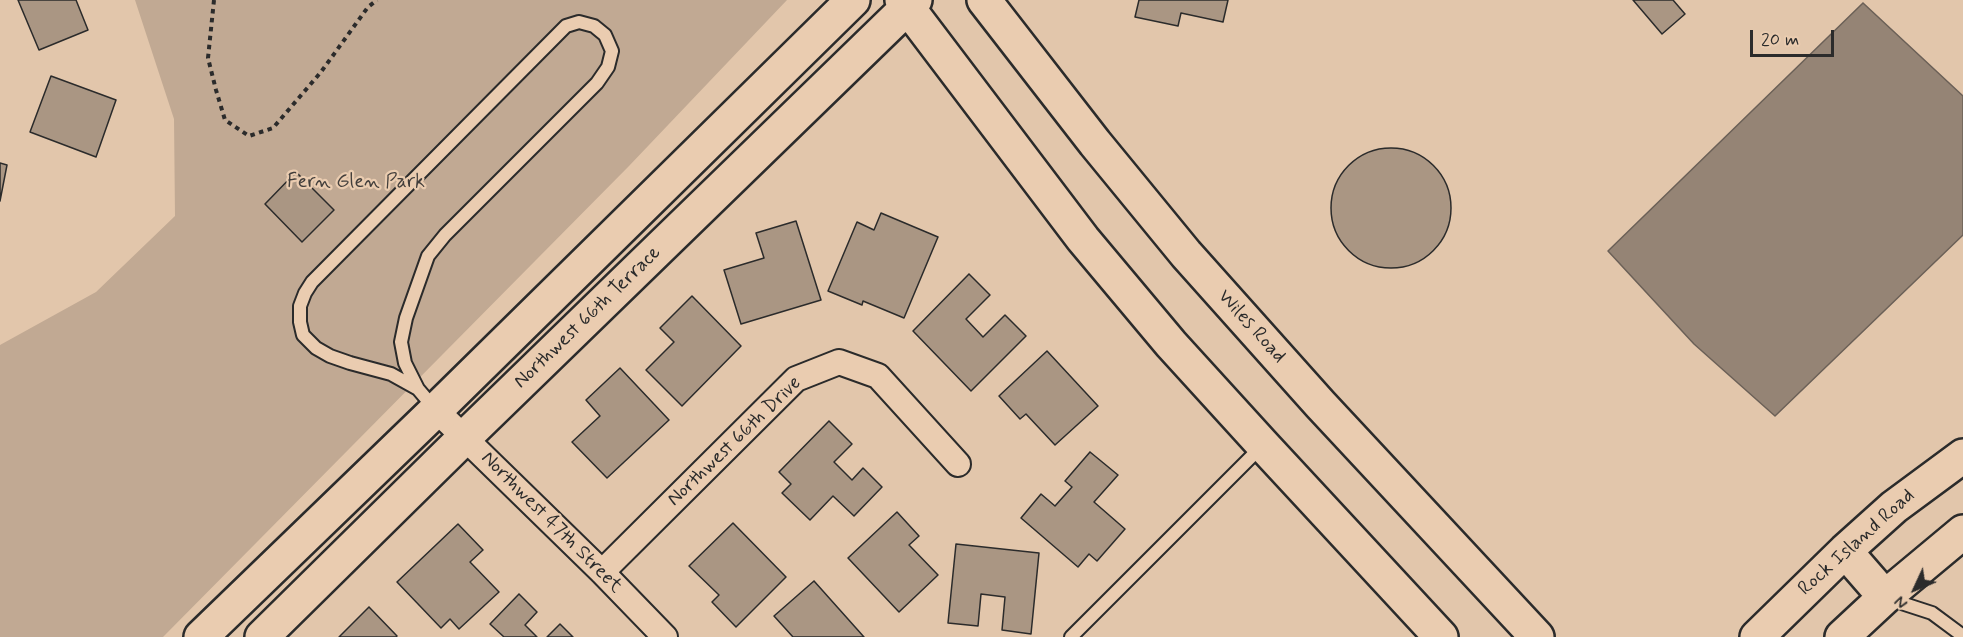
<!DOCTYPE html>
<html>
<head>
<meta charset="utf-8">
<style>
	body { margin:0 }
	#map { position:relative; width:1963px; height:637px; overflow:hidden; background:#e2c6ab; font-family:Mynerve,sans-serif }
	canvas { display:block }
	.north { position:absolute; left:1885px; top:559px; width:60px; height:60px; -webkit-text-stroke:4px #eaccb0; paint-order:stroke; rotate:226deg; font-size:16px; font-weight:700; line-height:24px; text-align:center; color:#2b2b2b }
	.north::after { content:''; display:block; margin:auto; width:21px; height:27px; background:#2b2b2b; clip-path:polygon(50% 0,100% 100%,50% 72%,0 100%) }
	.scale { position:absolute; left:1750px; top:30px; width:84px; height:27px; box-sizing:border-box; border:3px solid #2b2b2b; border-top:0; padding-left:8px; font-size:18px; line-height:21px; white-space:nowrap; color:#2b2b2b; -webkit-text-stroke:4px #eaccb0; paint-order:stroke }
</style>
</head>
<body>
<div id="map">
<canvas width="1963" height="637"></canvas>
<div class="north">N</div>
<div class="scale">20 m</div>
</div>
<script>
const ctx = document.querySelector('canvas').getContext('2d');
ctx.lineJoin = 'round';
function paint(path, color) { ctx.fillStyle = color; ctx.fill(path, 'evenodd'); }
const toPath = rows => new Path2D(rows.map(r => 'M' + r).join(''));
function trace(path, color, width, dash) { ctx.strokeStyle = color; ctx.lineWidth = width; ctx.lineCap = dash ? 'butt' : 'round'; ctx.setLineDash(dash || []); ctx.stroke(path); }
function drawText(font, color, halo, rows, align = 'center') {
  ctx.font = font + ' Mynerve,sans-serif'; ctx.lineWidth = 4.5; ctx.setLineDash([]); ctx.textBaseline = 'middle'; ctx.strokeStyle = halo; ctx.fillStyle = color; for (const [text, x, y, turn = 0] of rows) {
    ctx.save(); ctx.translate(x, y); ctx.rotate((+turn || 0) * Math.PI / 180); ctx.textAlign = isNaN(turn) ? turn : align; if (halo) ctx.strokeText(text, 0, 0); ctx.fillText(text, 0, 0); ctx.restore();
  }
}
paint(toPath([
	[135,0,787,0,629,166,163,637,0,637,0,345,96,292,175,216,174,119]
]), '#c1a993');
const water = toPath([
	[1863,3,1963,96,1963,235,1775,416,1694,344,1608,251,1863,3]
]);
paint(water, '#958475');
trace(water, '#6b6057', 1.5);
const building = toPath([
	[18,0,76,0,88,30,39,50,18,0],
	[1139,0,1228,0,1223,22,1181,13,1178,26,1135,17,1139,0],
	[1633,0,1673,0,1685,14,1662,34,1633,0],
	[51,76,116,100,96,157,30,132,51,76],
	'1331 208a60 60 0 1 1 120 0a60 60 0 1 1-120 0Z',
	[0,163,7,165,0,201,0,163],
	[296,172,334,210,302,242,265,204,296,172],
	[881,213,938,237,904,318,863,301,862,305,828,291,857,222,874,230,881,213],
	[796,221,821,300,741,324,724,270,764,258,756,233,796,221],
	[969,274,990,295,966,319,983,337,1005,315,1026,336,971,391,913,331,969,274],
	[692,296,741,346,682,406,646,370,674,342,660,328,692,296],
	[1047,351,1098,406,1055,445,1026,414,1020,419,999,396,1047,351],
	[620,368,669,420,607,478,572,442,600,416,586,400,620,368],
	[829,421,852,444,834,462,852,480,863,468,882,487,854,516,833,496,810,520,782,493,791,484,779,472,829,421],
	[1090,452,1118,475,1094,502,1125,529,1097,561,1089,554,1078,567,1021,518,1041,494,1055,506,1072,487,1065,481,1090,452],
	[897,512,919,536,909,545,938,575,899,612,848,558,897,512],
	[733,523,786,577,736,627,712,602,719,595,689,566,733,523],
	[458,524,483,550,470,562,499,592,459,629,450,619,441,628,397,582,458,524],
	[956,544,1039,553,1031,634,1002,630,1005,597,981,594,978,626,948,623,956,544],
	[814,581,864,637,793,637,774,616,814,581],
	[519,594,537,612,525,625,537,637,504,637,490,624,519,594],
	[369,607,397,636,396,637,339,637,369,607],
	[560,624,573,637,547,637,560,624]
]);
paint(building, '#aa9683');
trace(building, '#2b2b2b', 1.5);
const lane = toPath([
	[418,389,391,374,350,363,330,356,316,348,303,335,300,322,300,306,305,293,312,282,566,26,579,22,594,26,605,35,612,51,608,67,597,83,445,235,428,256,406,318,401,342,405,363,418,389,435,409],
	[1889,599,1932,613,1963,636],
	[1071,637,1262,446]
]);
const street = toPath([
	[436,410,602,572,665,637],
	[602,572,796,379,839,362,878,376,958,464]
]);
const secondary = toPath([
	[902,0,1083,239,1171,344,1263,445,1441,637],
	[984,0,1095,143,1186,254,1320,404,1537,637],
	[1845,551,1885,597],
	[201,637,436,410,853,0],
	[262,637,464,438,915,0],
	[1757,637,1845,551,1894,507,1963,456],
	[1842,637,1885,597,1963,532]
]);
trace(lane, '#2b2b2b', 16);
trace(street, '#2b2b2b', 28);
trace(secondary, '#2b2b2b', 38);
trace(toPath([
	[214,0,208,58,216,90,225,120,249,136,273,128,321,72,368,7,377,0]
]), '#2b2b2b', 4, [4.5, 4.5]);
trace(lane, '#eaccb0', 12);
trace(street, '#eaccb0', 24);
trace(secondary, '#eaccb0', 33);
drawText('20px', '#423e3b', '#eaccb0', [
	["Fern Glen Park",356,183]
]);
drawText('20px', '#2b2b2b', '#eaccb0', [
	["Northwest 66th Terrace",588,318,-44],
	["Wiles Road",1251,327,48],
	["Northwest 66th Drive",735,442,-44],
	["Northwest 47th Street",551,523,45],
	["Rock Island Road",1857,543,-42]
]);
</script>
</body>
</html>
